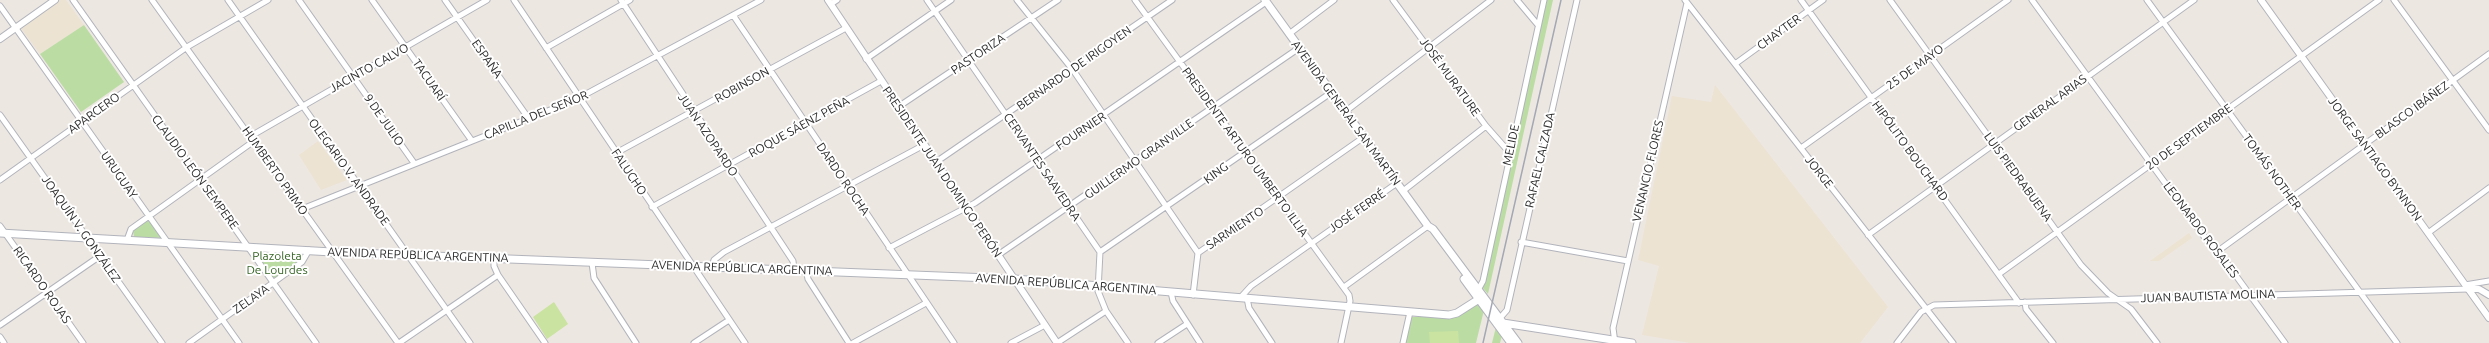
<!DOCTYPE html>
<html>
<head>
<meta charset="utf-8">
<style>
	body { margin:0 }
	canvas { display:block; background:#ede7e1 }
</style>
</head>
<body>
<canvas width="2489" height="343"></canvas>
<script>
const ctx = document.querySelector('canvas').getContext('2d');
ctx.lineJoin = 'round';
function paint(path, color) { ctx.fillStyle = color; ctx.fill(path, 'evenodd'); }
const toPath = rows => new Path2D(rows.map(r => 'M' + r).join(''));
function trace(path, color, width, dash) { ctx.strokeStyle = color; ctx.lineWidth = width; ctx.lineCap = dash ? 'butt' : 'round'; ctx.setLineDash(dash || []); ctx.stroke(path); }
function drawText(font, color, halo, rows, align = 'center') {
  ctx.font = font + ' Ubuntu,sans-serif'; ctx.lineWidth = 4; ctx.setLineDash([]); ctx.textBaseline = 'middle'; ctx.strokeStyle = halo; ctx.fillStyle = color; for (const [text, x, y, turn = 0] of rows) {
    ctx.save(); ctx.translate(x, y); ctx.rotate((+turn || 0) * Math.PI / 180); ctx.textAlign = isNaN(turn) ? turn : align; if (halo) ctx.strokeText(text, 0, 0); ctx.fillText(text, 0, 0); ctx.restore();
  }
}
paint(toPath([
	[60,0,66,0,84,25,40,54,20,27],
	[1715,85,1888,307,1860,343,1690,343,1642,335,1659,266,1638,260,1672,96,1711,102],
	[318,141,347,180,321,190,299,155],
	[2189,233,2192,238,2159,261,2150,261]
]), '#ece3d3');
paint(toPath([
	[1547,0,1553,0,1488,294,1482,287],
	[84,25,124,82,81,112,40,54],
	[148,220,162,238,134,237,133,231],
	[248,247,309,250,307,256,274,283],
	[1476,305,1481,305,1484,310,1476,343,1405,343,1412,317,1454,317],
	[1496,327,1502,335,1500,343,1492,343]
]), '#bbdda4');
paint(toPath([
	[554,302,568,324,547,339,533,317],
	[1458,331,1459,343,1430,343,1429,332]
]), '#cbe3a1');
const minor = toPath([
	[73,0,316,343],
	[152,0,398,343],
	[228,0,470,343],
	[299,0,414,163],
	[372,0,472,141],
	[445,0,529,119],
	[514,0,745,343],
	[621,0,793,261,794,269],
	[927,0,1100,252,1098,291,1106,311,1128,343],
	[1017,0,1073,70,1198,253],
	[1135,0,1349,295,1350,301,1341,343],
	[1393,0,1486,126,1509,152],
	[1517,0,1538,25],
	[1685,0,1953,343],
	[1801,0,2019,303],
	[1890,0,2081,265,2108,293,2131,309,2157,343],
	[2032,0,2208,242,2218,251,2285,343],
	[2147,0,2397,343],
	[2394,0,2489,130],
	[831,4,837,0],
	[0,6,239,343],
	[733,15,954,343],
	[1289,34,1334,0],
	[546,48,630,0],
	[866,59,951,0],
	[1735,64,1823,0],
	[898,107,1058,0],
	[1346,111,1491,0],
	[0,115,162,343],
	[251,136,487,0],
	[1801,148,2008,0],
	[616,153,846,28],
	[936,162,1172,0],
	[0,180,187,47,268,0],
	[1403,191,1486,126],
	[652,207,881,81],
	[302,209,575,100,761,0],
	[0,226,83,343],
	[2428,233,2489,188],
	[1868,235,2194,0],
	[127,240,131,229,254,141],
	[1521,242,1628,261],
	[889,248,975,203,1266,2],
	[2218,251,2489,54],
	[1100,252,1332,92],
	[998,255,1299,48],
	[494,259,494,266,498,275,545,343],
	[592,263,594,278,636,343],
	[712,266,714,260,724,252,924,145],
	[806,269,808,279,849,343],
	[1999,274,2379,0],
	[2465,285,2489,281],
	[1344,287,1428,226],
	[1478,290,1483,281,1544,0],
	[1171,292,1173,301,1200,343],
	[1193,295,1198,253,1364,137],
	[1241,297,1251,286,1397,183],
	[1247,298,1249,308,1272,343],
	[2025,302,2026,309,2053,343],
	[1500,318,1507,310,1577,0],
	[0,325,100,256],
	[0,337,4,343],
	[189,343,302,262,309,250],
	[399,343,498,275],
	[694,343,729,320],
	[853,343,926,303],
	[1011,343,1045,325],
	[1057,343,1106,311],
	[1158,343,1187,324],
	[1403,343,1410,312],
	[1615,343,1613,328,1687,3],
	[1897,343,1921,312,1934,305,2468,289]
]);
const tertiary = toPath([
	[828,0,1057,343],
	[2261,0,2489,318],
	[0,39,55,0],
	[2468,289,2479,289,2489,295]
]);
const secondary = toPath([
	[1265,0,1428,226,1433,229,1518,343],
	[0,233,332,252,1015,279,1449,315,1457,313,1479,299],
	[1464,279,1511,343],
	[1503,323,1632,343]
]);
trace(minor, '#b2b4bc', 7);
trace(tertiary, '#b2b4bc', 8);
trace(secondary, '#b2b4bc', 9);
trace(minor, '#fff', 5);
trace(tertiary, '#fff', 6);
trace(secondary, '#fff', 7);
trace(toPath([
	[1483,343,1561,0]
]), '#a4a8b5', 1.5);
drawText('12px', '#2d2d2d', '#fff', [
	["CHAYTER",1779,32,-36],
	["PASTORIZA",978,54,-34],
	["ESPAÑA",487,59,55],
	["25 DE MAYO",1915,67,-36],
	["JACINTO CALVO",369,68,-29],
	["BERNARDO DE IRIGOYEN",1074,68,-35],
	["JOSÉ MURATURE",1450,77,54],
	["TACUARÍ",429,80,55],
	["ROBINSON",742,85,-29],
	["GENERAL ARIAS",2050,103,-36],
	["BLASCO IBÁÑEZ",2412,110,-36],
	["APARCERO",94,113,-36],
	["AVENIDA GENERAL SAN MARTÍN",1346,113,54],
	["CAPILLA DEL SEÑOR",536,115,-22],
	["9 DE JULIO",384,120,55],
	["ROQUE SÁENZ PEÑA",799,127,-29],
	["FOURNIER",1081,131,-34],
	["JUAN AZOPARDO",708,135,56],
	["20 DE SEPTIEMBRE",2189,137,-36],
	["MELIDE",1511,145,-78],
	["HIPÓLITO BOUCHARD",1910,151,54],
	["PRESIDENTE ARTURO UMBERTO ILLIA",1245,152,54],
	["GUILLERMO GRANVILLE",1139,159,-35],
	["JORGE SANTIAGO BYNNON",2375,159,54],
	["RAFAEL CALZADA",1540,160,-77],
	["CERVANTES SAAVEDRA",1042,167,56],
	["HUMBERTO PRIMO",275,171,55],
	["VENANCIO FLORES",1648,171,-77],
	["CLAUDIO LEÓN SEMPERE",195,172,54],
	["OLEGARIO V. ANDRADE",349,172,54],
	["FALUCHO",629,172,56],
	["PRESIDENTE JUAN DOMINGO PERÓN",942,172,56],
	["JORGE",1819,172,52],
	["TOMÁS NOTHER",2272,172,54],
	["KING",1216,173,-36],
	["URUGUAY",119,175,55],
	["LUIS PIEDRABUENA",2018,177,54],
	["DARDO ROCHA",843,179,56],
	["JOSÉ FERRÉ",1357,211,-35],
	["SARMIENTO",1235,228,-34],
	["JOAQUÍN V. GONZÁLEZ",81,229,55],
	["LEONARDO ROSALES",2201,230,53],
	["AVENIDA REPÚBLICA ARGENTINA",418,255,2],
	["AVENIDA REPÚBLICA ARGENTINA",742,268,2],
	["AVENIDA REPÚBLICA ARGENTINA",1066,284,4],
	["RICARDO ROJAS",42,285,55],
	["JUAN BAUTISTA MOLINA",2208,296,-2],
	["ZELAYA",251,299,-35]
]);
drawText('12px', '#346423', '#fff', [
	["Plazoleta",277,256],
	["De Lourdes",277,270]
]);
</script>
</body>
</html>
